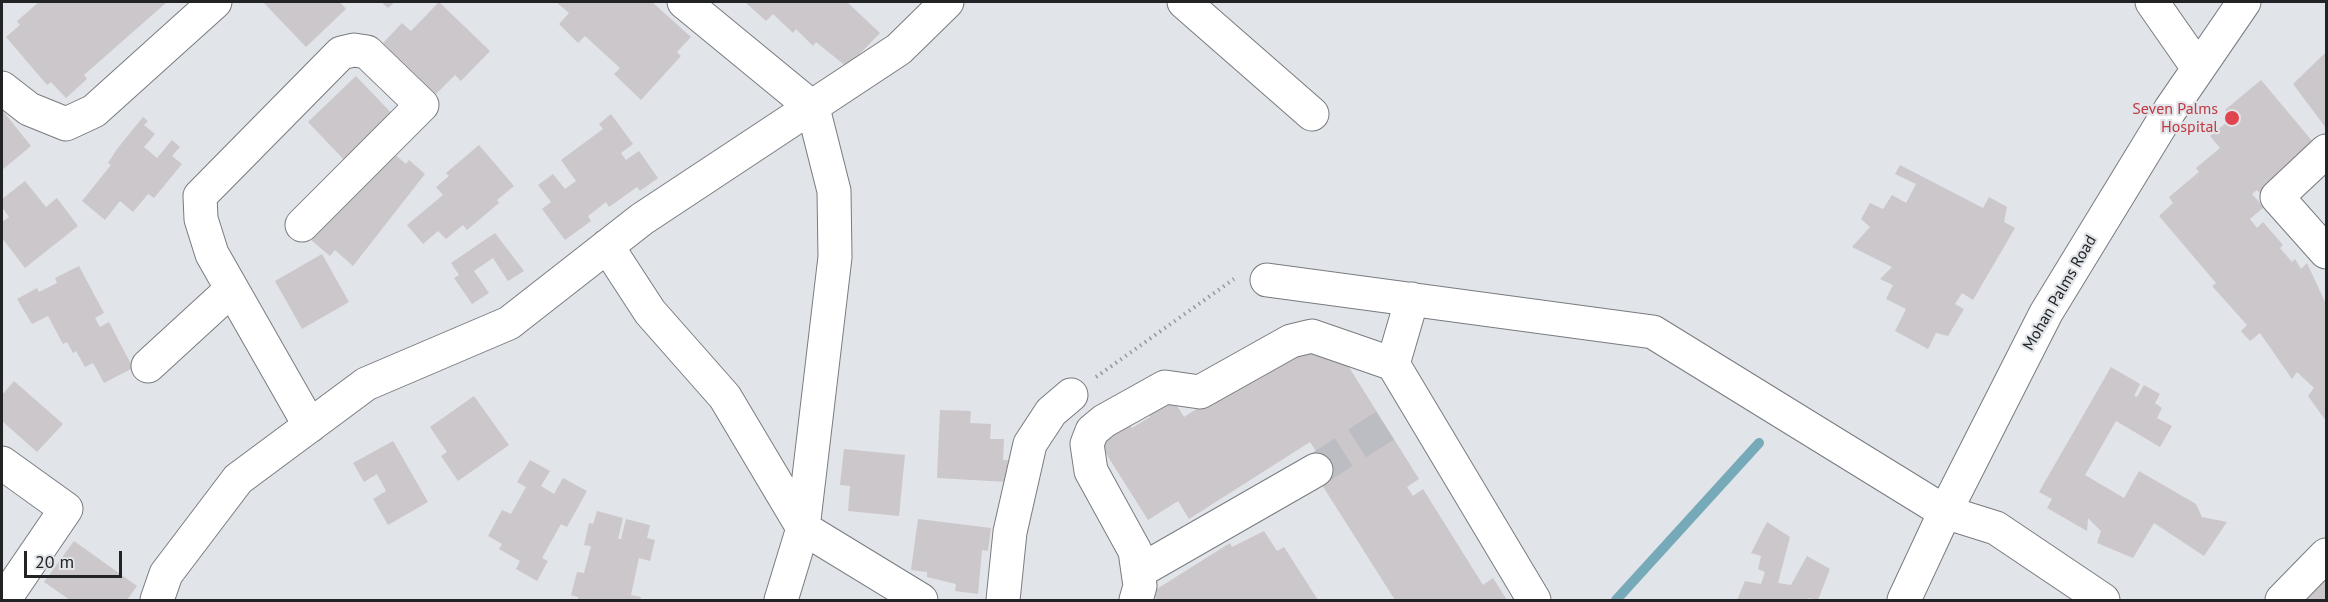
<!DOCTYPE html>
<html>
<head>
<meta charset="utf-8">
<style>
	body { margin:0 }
	#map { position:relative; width:2328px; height:602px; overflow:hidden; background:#e1e4e9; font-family:"PT Sans",sans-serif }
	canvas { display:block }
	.frame { position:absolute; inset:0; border:3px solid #222325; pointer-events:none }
	.scale { position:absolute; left:24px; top:551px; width:98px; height:27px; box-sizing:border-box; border:3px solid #222325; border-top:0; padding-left:8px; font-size:18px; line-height:21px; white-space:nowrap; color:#222325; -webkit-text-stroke:4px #e1e4e9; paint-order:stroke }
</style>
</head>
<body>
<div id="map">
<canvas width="2328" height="602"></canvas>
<div class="frame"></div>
<div class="scale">20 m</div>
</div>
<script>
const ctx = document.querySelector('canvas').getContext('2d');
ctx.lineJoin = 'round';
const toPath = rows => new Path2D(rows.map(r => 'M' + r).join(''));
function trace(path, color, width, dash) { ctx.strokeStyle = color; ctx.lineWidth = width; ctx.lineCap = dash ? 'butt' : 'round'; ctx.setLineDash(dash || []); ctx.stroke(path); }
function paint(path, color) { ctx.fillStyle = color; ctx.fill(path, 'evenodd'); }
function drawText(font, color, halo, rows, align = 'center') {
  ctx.font = font + ' "PT Sans",sans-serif'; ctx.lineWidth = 4.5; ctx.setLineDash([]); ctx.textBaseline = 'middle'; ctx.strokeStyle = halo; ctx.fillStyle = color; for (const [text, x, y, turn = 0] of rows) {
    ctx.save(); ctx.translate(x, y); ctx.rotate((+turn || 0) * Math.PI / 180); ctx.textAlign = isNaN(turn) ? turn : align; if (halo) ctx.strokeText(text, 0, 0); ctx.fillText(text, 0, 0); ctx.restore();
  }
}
trace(toPath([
	[1616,600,1759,443]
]), '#77aab8', 10);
paint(toPath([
	[39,2,167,2,84,75,87,79,66,98,51,82,47,85,6,37,20,25,17,21],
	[263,2,340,2,346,9,306,47],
	[381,2,395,2,388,8],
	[439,2,490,51,461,81,455,75,436,94,383,43,402,23,411,31],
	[556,2,652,2,691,37,677,52,681,56,641,100,614,74,620,68,585,36,578,43,559,24,569,13],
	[745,2,847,2,880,33,847,67,816,42,813,46,796,29,793,33,773,14,766,21],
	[2326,52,2326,128,2293,84],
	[356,76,395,117,347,163,308,122],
	[2261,80,2319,149,2263,197,2257,190,2252,194,2264,207,2250,219,2257,228,2263,222,2283,245,2280,248,2292,262,2295,259,2301,269,2307,263,2326,304,2326,421,2308,396,2314,388,2297,372,2292,379,2260,333,2250,341,2241,331,2247,325,2212,286,2216,283,2159,216,2173,203,2169,197,2199,172,2196,168,2220,148,2210,136,2232,118,2225,110],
	[2,110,31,146,2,170],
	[611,114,633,144,621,153,626,160,639,151,658,178,640,191,637,187,609,207,606,202,588,216,591,221,565,240,542,209,551,202,538,185,553,174,565,189,576,181,561,160,603,129,599,124],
	[143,117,148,121,144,125,155,134,144,147,157,158,172,140,180,147,172,156,182,164,154,198,148,194,133,212,120,201,105,220,82,201,111,165,108,163,117,149],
	[479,145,514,186,497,200,499,203,467,230,463,225,446,239,438,231,423,244,407,225,443,195,436,187,449,176,446,173],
	[392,152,406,164,409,160,425,174,353,266,335,250,330,256,305,235],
	[1900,165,1983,208,1989,197,2007,207,2004,222,2015,228,1973,300,1962,293,1955,304,1964,309,1948,336,1936,333,1928,349,1895,331,1906,309,1886,299,1893,285,1880,279,1892,267,1852,247,1870,227,1861,219,1870,203,1883,209,1892,195,1906,203,1916,184,1895,174],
	[25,181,46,207,57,198,78,226,25,268,2,238,2,222,9,217,2,207,2,199],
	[495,233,524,271,508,281,493,258,474,271,489,293,472,304,454,278,459,275,451,263],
	[322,254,349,302,302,329,275,281],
	[79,266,104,313,95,318,100,327,109,322,133,368,104,383,93,363,85,367,76,351,73,353,67,342,63,344,48,316,32,324,17,299,37,288,39,292,57,283,55,278],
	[1325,342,1342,356,1419,479,1407,487,1413,496,1423,489,1483,585,1493,578,1507,600,1395,600,1322,485,1333,477,1310,442,1189,519,1178,501,1148,520,1095,436,1125,417,1132,428,1150,417,1145,408,1169,393,1184,417,1283,354,1299,349,1303,355],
	[2111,367,2140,384,2134,396,2137,397,2144,385,2160,394,2155,403,2162,408,2157,418,2172,426,2160,447,2116,421,2085,475,2124,498,2139,471,2196,504,2202,517,2227,522,2204,556,2154,523,2133,558,2097,543,2101,531,2088,518,2087,531,2047,508,2052,499,2039,492],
	[14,381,63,424,37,452,2,421,2,395],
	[474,396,509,445,458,481,441,456,447,452,430,427],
	[940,410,971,411,970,423,991,424,990,439,1004,439,1003,460,1008,460,1007,482,937,478],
	[393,441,428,502,388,525,373,499,386,491,377,474,364,482,353,463],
	[844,449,905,455,899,516,848,511,850,486,840,485],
	[530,460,550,471,541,486,554,494,563,478,587,491,567,527,561,524,542,558,548,561,537,581,516,569,520,561,499,549,502,544,488,536,502,510,511,514,526,487,517,482],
	[597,511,623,518,618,539,621,539,626,519,650,525,647,538,655,540,650,561,639,558,631,595,641,597,640,600,578,600,578,597,571,595,577,572,584,573,591,546,584,545,589,523,593,524],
	[918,519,991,528,988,551,982,550,978,594,955,591,956,584,927,577,927,572,911,570],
	[1767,522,1790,537,1778,583,1791,585,1807,556,1830,569,1818,600,1809,598,1807,600,1737,600,1745,581,1761,584,1765,572,1758,569,1761,556,1751,553],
	[1264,531,1277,551,1284,547,1318,600,1157,600,1152,592,1230,543,1232,547],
	[74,541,137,586,127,600,70,600,44,582],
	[2323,580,2326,582,2326,600,2306,600]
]), '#ccc7ca');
trace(toPath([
	[1316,470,1395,419]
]), '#bbbdc2', 33, [33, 16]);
const minor = toPath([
	[684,2,813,108,834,191,835,257,803,528,921,600],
	[1184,2,1312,114],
	[2152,2,2198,68],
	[2,88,29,109,66,124,94,111,215,2],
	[2326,151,2277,197,2326,252],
	[302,225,422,105,367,52,354,50,341,53,200,196,201,219,212,254,310,426],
	[607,246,650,312,725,397,803,528,781,600],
	[1267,280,1653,332,1945,512,1996,528,2103,600],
	[1393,364,1412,299],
	[148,366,232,289],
	[2,463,66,509,4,600],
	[1138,572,1316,470],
	[157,600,166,574,238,479,366,384,509,323,642,219,899,49,947,2],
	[1003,600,1010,532,1030,444,1051,412,1071,395],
	[1136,600,1140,586,1135,551,1091,471,1087,444,1092,431,1104,421,1165,387,1200,392,1291,341,1312,336,1393,364,1534,600],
	[1904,600,1945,512,2046,313,2170,110,2244,2],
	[2282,600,2326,555]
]);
trace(minor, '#787b7f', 35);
trace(toPath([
	[1096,377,1234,279]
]), '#96989c', 4, [1.5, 4.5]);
trace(minor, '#fff', 33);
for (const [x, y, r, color] of [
	[2232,118,8,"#e0444e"]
]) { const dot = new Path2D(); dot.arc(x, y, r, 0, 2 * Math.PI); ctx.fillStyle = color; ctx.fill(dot); trace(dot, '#e1e4e9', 2); }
drawText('16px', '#be3a42', '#e1e4e9', [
	["Seven Palms",2218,109],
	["Hospital",2218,127]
], 'right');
drawText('16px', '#222325', '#e1e4e9', [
	["Mohan Palms Road",2060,293,-60]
]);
</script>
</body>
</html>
